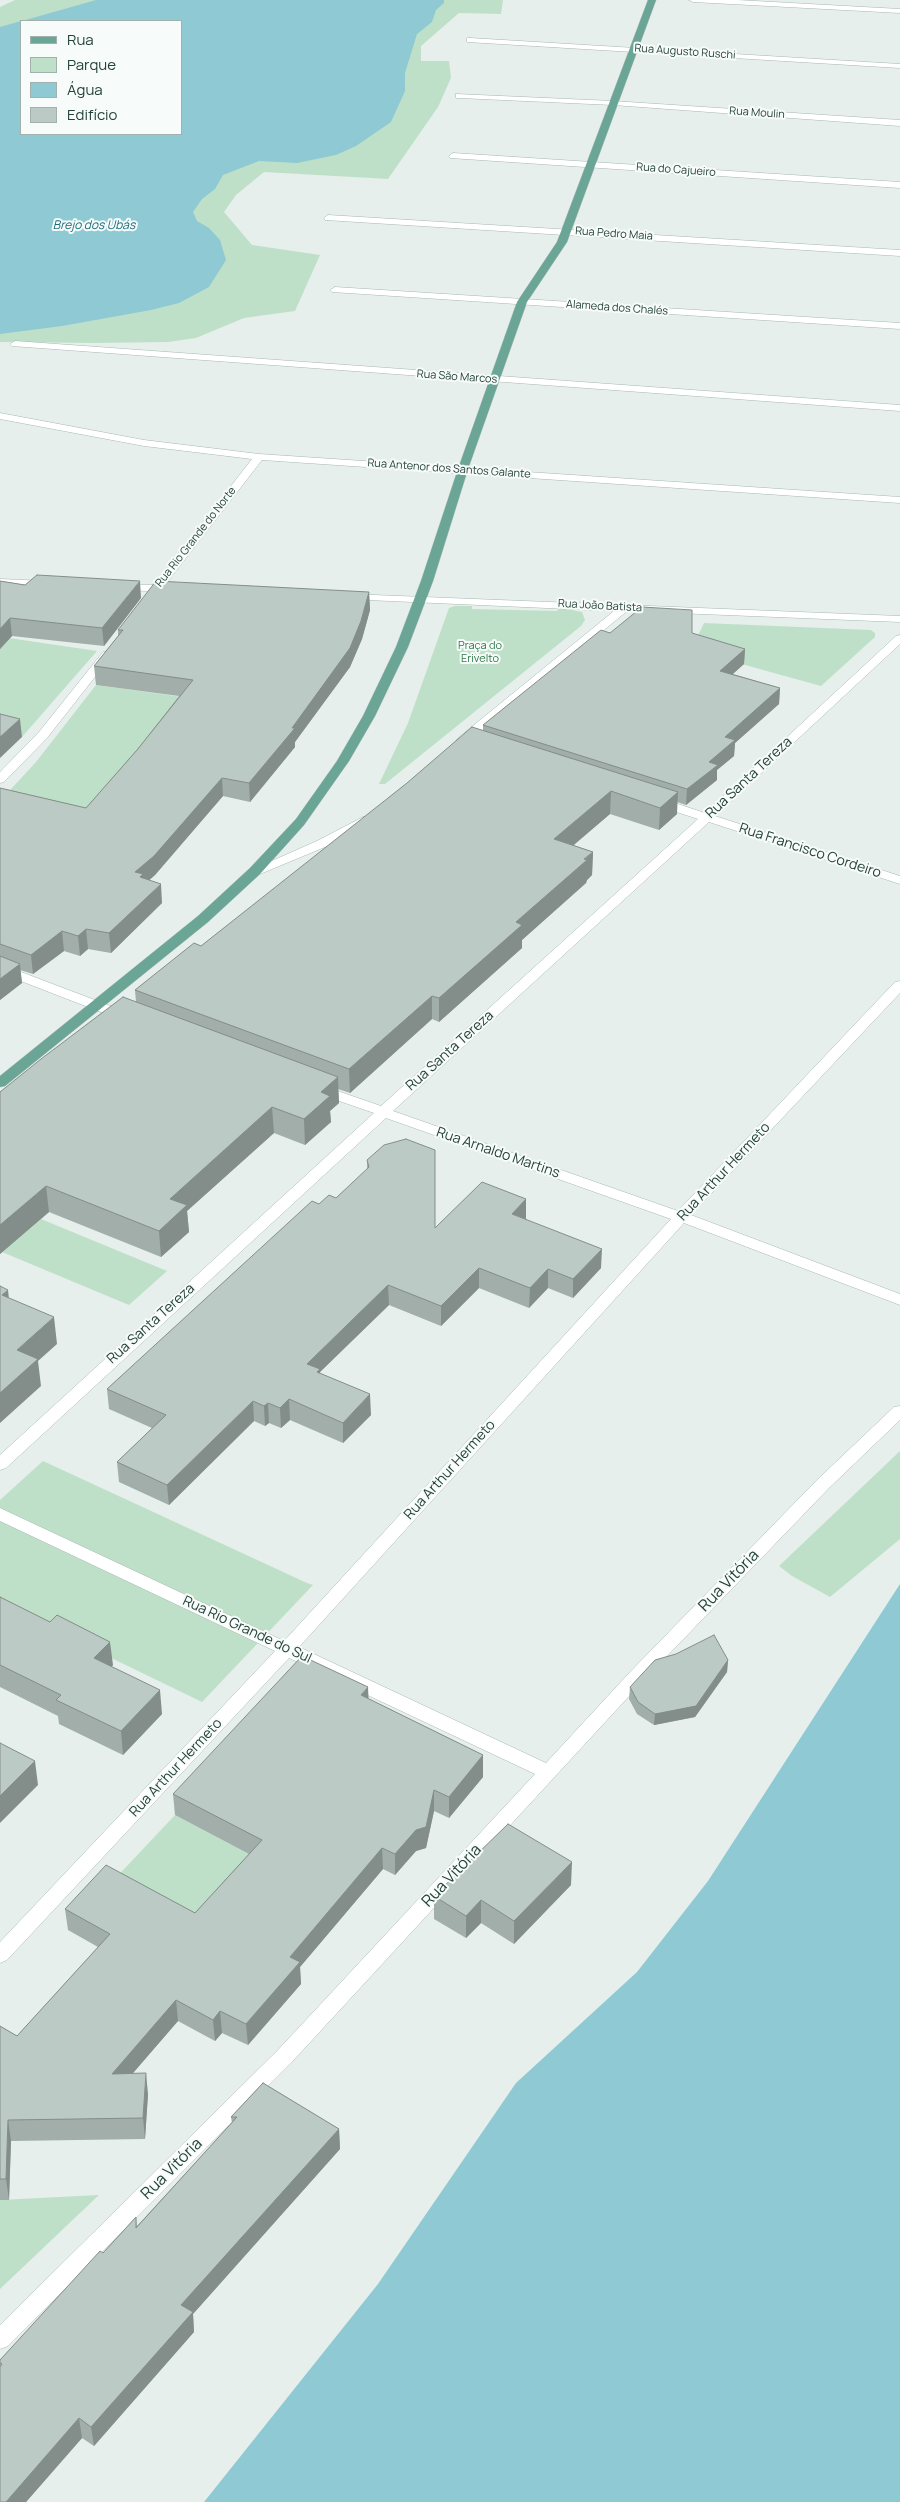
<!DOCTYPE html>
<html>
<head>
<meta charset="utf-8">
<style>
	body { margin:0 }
	#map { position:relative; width:900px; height:2502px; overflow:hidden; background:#e6efeb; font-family:Manrope,sans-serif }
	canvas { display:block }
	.legend { position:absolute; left:20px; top:20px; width:162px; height:115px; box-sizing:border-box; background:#f7fbf9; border:1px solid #a3b1ad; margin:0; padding:6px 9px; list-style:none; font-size:15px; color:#24423a }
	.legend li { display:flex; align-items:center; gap:10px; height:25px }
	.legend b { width:25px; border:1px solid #a3b1ad }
</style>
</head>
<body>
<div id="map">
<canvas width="900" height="2502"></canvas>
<ul class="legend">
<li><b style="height:6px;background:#6aa596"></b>Rua</li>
<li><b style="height:14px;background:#bfe0c8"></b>Parque</li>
<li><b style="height:14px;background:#8ec9d4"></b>Água</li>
<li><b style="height:14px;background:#bbcac4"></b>Edifício</li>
</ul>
</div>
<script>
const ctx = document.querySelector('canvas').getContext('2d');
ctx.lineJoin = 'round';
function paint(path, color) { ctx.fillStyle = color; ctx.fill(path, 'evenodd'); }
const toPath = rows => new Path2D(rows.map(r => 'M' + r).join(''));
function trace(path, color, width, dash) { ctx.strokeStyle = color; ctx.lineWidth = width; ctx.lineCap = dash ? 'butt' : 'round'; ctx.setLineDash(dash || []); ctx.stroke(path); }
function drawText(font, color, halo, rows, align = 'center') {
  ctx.font = font + ' Manrope,sans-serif'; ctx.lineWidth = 4; ctx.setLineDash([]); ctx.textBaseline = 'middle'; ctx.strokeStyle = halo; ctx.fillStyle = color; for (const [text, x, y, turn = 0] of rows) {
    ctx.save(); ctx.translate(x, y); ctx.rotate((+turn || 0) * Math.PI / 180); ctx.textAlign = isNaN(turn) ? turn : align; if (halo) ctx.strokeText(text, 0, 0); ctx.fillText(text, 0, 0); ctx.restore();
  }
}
paint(toPath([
	[15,0,503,0,501,14,459,13,421,46,421,61,449,61,451,78,438,107,388,179,264,172,236,195,224,212,252,245,320,255,295,311,244,318,196,338,168,342,94,343,0,342,0,7],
	[21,21,181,21,181,134,21,134],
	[455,606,472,606,472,609,557,611,558,609,568,609,582,612,585,620,581,626,385,784,379,784,408,723,449,608],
	[704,623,871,630,875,633,875,637,821,686,691,650],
	[9,638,97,651,22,737,0,732,0,648],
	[96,685,190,698,96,829,0,801,36,762],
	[41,1219,167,1271,129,1305,2,1252],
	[900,1451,900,1539,830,1597,792,1576,779,1566],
	[43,1461,307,1583,313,1585,202,1702,0,1604,0,1500],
	[175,1815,249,1854,201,1931,111,1883],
	[99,2195,0,2289,0,2200]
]), '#bfe0c8');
paint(toPath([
	[96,0,444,0,444,3,436,10,432,22,417,34,405,73,405,91,391,122,356,146,336,155,297,163,259,161,223,175,215,189,202,199,193,212,197,221,209,228,220,240,226,260,209,287,179,303,151,310,62,326,0,334,0,27,21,21,21,134,181,134,181,21,22,21],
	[900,1584,900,2502,204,2502,378,2284,516,2083,637,1972,708,1881]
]), '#8ec9d4');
const minor = toPath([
	[689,0,737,0,900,9,900,13,693,2,689,0],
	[470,38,900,64,900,68,467,42,467,38,470,38],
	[456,94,613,101,900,120,900,126,613,105,459,98,456,98,456,94],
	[453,153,900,182,900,188,450,158,449,156,453,153],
	[328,215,900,250,900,256,325,220,324,218,328,215],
	[335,287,900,323,900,329,332,292,330,290,335,287],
	[15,341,900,405,900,411,12,346,10,344,15,341],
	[0,413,144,440,259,454,900,497,900,503,262,460,165,585,175,587,175,591,160,592,153,597,147,594,149,591,121,590,115,587,121,584,154,585,252,459,144,446,0,419,0,413],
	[0,579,46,581,52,584,46,587,0,585,0,579],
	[349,594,900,616,900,622,627,611,466,744,462,745,456,741,458,738,614,611,345,599,343,597,349,594],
	[900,635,900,644,715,816,900,876,900,884,709,822,393,1111,678,1211,895,982,900,981,900,993,691,1215,900,1294,900,1305,684,1223,299,1647,546,1763,631,1671,817,1480,894,1407,900,1406,900,1420,829,1488,643,1681,291,2063,8,2346,0,2349,0,2325,277,2051,535,1774,289,1658,7,1960,0,1963,0,1942,275,1651,0,1521,0,1508,284,1641,671,1219,386,1118,6,1468,0,1470,0,1455,374,1113,316,1093,314,1090,316,1087,326,1087,381,1106,698,819,655,805,653,802,655,799,663,799,705,813,896,636,900,635],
	[107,651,113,654,47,738,4,782,0,783,0,772,39,732,103,652,107,651],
	[363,817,367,818,369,821,367,824,325,847,260,874,255,875,249,871,317,841,363,817],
	[0,964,129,1013,131,1016,124,1020,119,1019,0,973,0,964]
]);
const major = toPath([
	[648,0,656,0,567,242,527,302,468,469,433,581,408,647,375,716,349,761,304,825,260,874,208,922,5,1086,0,1087,0,1076,198,916,250,868,296,819,337,761,363,716,396,647,421,581,458,469,517,302,557,242,648,0]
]);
trace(minor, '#a8b8b2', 1);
trace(major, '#c2cac8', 1);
paint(minor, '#fff');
paint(major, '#6aa596');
paint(toPath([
	[0,581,25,585,141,598,104,646,12,636,0,649],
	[369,592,370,610,362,639,350,667,295,742,295,747,250,802,223,796,155,875,149,880,162,903,111,953,88,949,80,956,64,951,33,974,20,970,22,983,0,1000,0,788,86,808,137,750,179,696,96,685,94,666,118,636,118,630],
	[610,633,692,633,745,649,744,664,733,674,780,688,779,704,735,743,734,756,717,770,717,780,686,805,677,802,677,814,659,830,610,814,573,845,593,852,592,875,587,880,586,883,522,940,522,948,439,1022,432,1019,350,1093,338,1089,339,1103,330,1111,331,1122,305,1145,274,1133,187,1211,189,1232,161,1257,49,1212,0,1254,0,1092,136,1002,135,990,201,946,483,730,483,725],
	[367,1160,435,1228,526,1199,526,1219,601,1268,573,1298,548,1288,529,1308,479,1288,441,1326,389,1305,320,1372,320,1373,371,1415,343,1443,290,1420,281,1428,269,1423,265,1426,254,1421,169,1505,119,1482,117,1462,152,1428,109,1409,107,1389,319,1204,336,1198,367,1170],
	[0,1597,113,1665,111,1667,162,1714,123,1755,59,1724,58,1716,0,1687],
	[728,1660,727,1672,695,1717,654,1725,637,1714,629,1699,630,1687],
	[368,1699,483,1755,483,1777,449,1818,434,1811,426,1848,416,1851,395,1875,383,1869,300,1967,301,1984,248,2045,222,2033,215,2041,178,2021,133,2073,148,2094,145,2139,11,2141,9,2200,0,2200,0,2026,17,2036,98,1947,68,1930,65,1909,195,1913,249,1854,175,1815,173,1794],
	[571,1885,514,1944,481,1923,466,1938,434,1919,434,1896],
	[263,2083,339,2129,340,2149,193,2314,194,2332,94,2446,82,2438,26,2502,0,2502,0,2360,103,2253,136,2217,137,2226,232,2123,231,2117]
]), '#a1aea9');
paint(toPath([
	[140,581,141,598,104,646,102,628],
	[369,592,370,610,362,639,350,667,295,742,295,747,250,802,249,783,292,728],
	[10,618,12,636,0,649,0,629],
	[745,649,744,664,719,686,720,671],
	[780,688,779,704,735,743,734,756,717,770,717,780,686,805,687,789,709,762,725,737],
	[20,719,22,737,0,758,0,737],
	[222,778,223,796,155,875,144,885,135,872],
	[611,791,610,814,554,862,554,839],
	[678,792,677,814,659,830,660,808],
	[593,852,592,875,587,880,586,883,522,940,522,948,439,1022,439,998,516,922],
	[161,884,162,903,111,953,109,933],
	[86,929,88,949,80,956,78,936],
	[62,931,64,951,33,974,31,955],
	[20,964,22,983,0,1000,0,979],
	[432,996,432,1019,350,1093,349,1069],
	[338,1077,339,1103,330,1111,331,1122,305,1145,304,1119,321,1092],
	[272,1107,274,1133,187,1211,189,1232,161,1257,159,1231,170,1199],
	[46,1186,49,1212,0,1254,0,1225],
	[526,1199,526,1219,512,1214],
	[602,1249,601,1268,573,1298,573,1279],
	[479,1268,479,1288,441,1326,441,1306],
	[548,1269,548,1288,529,1308,530,1288],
	[388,1285,389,1305,320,1372,321,1389,307,1364],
	[8,1290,11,1317,2,1295],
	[54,1317,57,1344,38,1361,41,1386,0,1423,0,1393,17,1350],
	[370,1394,371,1415,343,1443,343,1423],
	[289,1399,290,1420,281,1428,280,1408],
	[253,1401,254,1421,169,1505,167,1485],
	[268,1403,269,1423,265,1426,264,1406],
	[110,1642,113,1665,96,1682,94,1658],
	[728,1660,727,1672,695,1717,654,1725,655,1714],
	[368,1687,369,1708,361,1695],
	[160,1690,162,1714,123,1755,121,1731],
	[483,1755,483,1777,449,1818,449,1797],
	[35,1761,38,1785,0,1823,0,1796],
	[434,1790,434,1811,426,1848,416,1851,395,1875,395,1854],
	[382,1848,383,1869,300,1967,301,1984,248,2045,246,2024,290,1957],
	[572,1862,571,1885,514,1944,514,1921],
	[481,1900,481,1923,466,1938,466,1916],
	[176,2000,178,2021,114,2095,112,2074],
	[220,2011,222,2033,215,2041,213,2020],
	[146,2073,148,2094,145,2139,143,2118],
	[8,2120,11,2141,9,2200,6,2179],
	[339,2129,340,2149,193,2314,194,2332,94,2446,91,2427,181,2305],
	[79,2418,82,2438,26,2502,6,2502]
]), '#838d89');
const building = toPath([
	[37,575,140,581,102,628,10,618,0,629,0,581,25,585,37,575],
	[156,581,369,592,361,621,350,648,292,728,295,728,249,783,222,778,154,856,135,872,143,874,140,877,161,884,109,933,86,929,78,936,62,931,31,955,0,944,0,788,86,808,137,750,193,680,94,666,123,630,118,630,156,581],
	[642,607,692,610,692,633,745,649,720,671,780,688,725,737,735,740,709,762,718,765,687,789,483,725,601,630,610,633,642,607],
	[0,714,20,719,0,737,0,714],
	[472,727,678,792,660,808,611,791,554,839,593,852,584,859,587,860,516,922,522,925,439,998,432,996,349,1069,135,990,194,943,201,946,407,783,472,727],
	[0,956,20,964,0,979,0,956],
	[123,997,338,1077,321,1092,330,1096,304,1119,272,1107,170,1199,187,1205,159,1231,46,1186,0,1225,0,1092,41,1059,123,997],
	[406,1139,435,1150,435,1228,482,1182,526,1199,512,1214,602,1249,573,1279,548,1269,530,1288,479,1268,441,1306,388,1285,307,1364,320,1369,317,1372,370,1394,343,1423,289,1399,280,1408,268,1403,264,1406,253,1401,167,1485,117,1462,166,1415,107,1389,312,1201,319,1204,329,1195,336,1198,369,1167,367,1160,384,1145,406,1139],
	[0,1286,8,1290,2,1295,54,1317,17,1350,38,1359,0,1393,0,1286],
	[0,1597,50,1622,57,1615,110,1642,94,1658,160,1690,121,1731,56,1700,61,1695,0,1665,0,1597],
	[714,1635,728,1660,696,1706,655,1714,638,1702,630,1687,655,1660,676,1654,714,1635],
	[302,1656,368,1687,361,1695,483,1755,449,1797,434,1790,426,1827,416,1830,395,1854,382,1848,290,1957,300,1962,246,2024,220,2011,213,2020,176,2000,112,2074,146,2073,143,2118,8,2120,6,2179,0,2179,0,2026,17,2036,110,1934,65,1909,106,1865,195,1913,262,1840,173,1794,302,1656],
	[0,1743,35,1761,0,1796,0,1743],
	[508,1824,572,1862,514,1921,481,1900,466,1916,434,1896,508,1824],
	[263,2083,339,2129,181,2305,193,2312,91,2427,79,2418,6,2502,0,2502,0,2367,2,2364,0,2363,0,2360,100,2251,103,2253,136,2217,136,2228,237,2117,231,2117,263,2083]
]);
paint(building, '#bbcac4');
trace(building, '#838d89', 1);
drawText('11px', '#24423a', '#f7fbf9', [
	["Rua Augusto Ruschi",685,52,4],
	["Rua Moulin",757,113,4],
	["Rua do Cajueiro",676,170,4],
	["Rua Pedro Maia",614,234,4],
	["Alameda dos Chalés",617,308,4],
	["Rua São Marcos",457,377,4],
	["Rua Antenor dos Santos Galante",449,469,4],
	["Rua Rio Grande do Norte",196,537,-52],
	["Rua João Batista",600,606,3]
]);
drawText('11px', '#2d7a4b', '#f7fbf9', [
	["Praça do",480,646],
	["Erivelto",480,659]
]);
drawText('italic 12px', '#1c6f80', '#f7fbf9', [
	["Brejo dos Ubás",94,226]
]);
drawText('14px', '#24423a', '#f7fbf9', [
	["Rua Santa Tereza",749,778,-43],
	["Rua Francisco Cordeiro",810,851,18],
	["Rua Santa Tereza",450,1051,-42],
	["Rua Arnaldo Martins",498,1153,19],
	["Rua Arthur Hermeto",724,1172,-47],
	["Rua Santa Tereza",151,1324,-42],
	["Rua Arthur Hermeto",450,1470,-48],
	["Rua Rio Grande do Sul",247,1630,25],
	["Rua Arthur Hermeto",176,1768,-47]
]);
drawText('16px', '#24423a', '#f7fbf9', [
	["Rua Vitória",729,1581,-46],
	["Rua Vitória",452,1876,-47],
	["Rua Vitória",172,2169,-45]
]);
</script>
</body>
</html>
